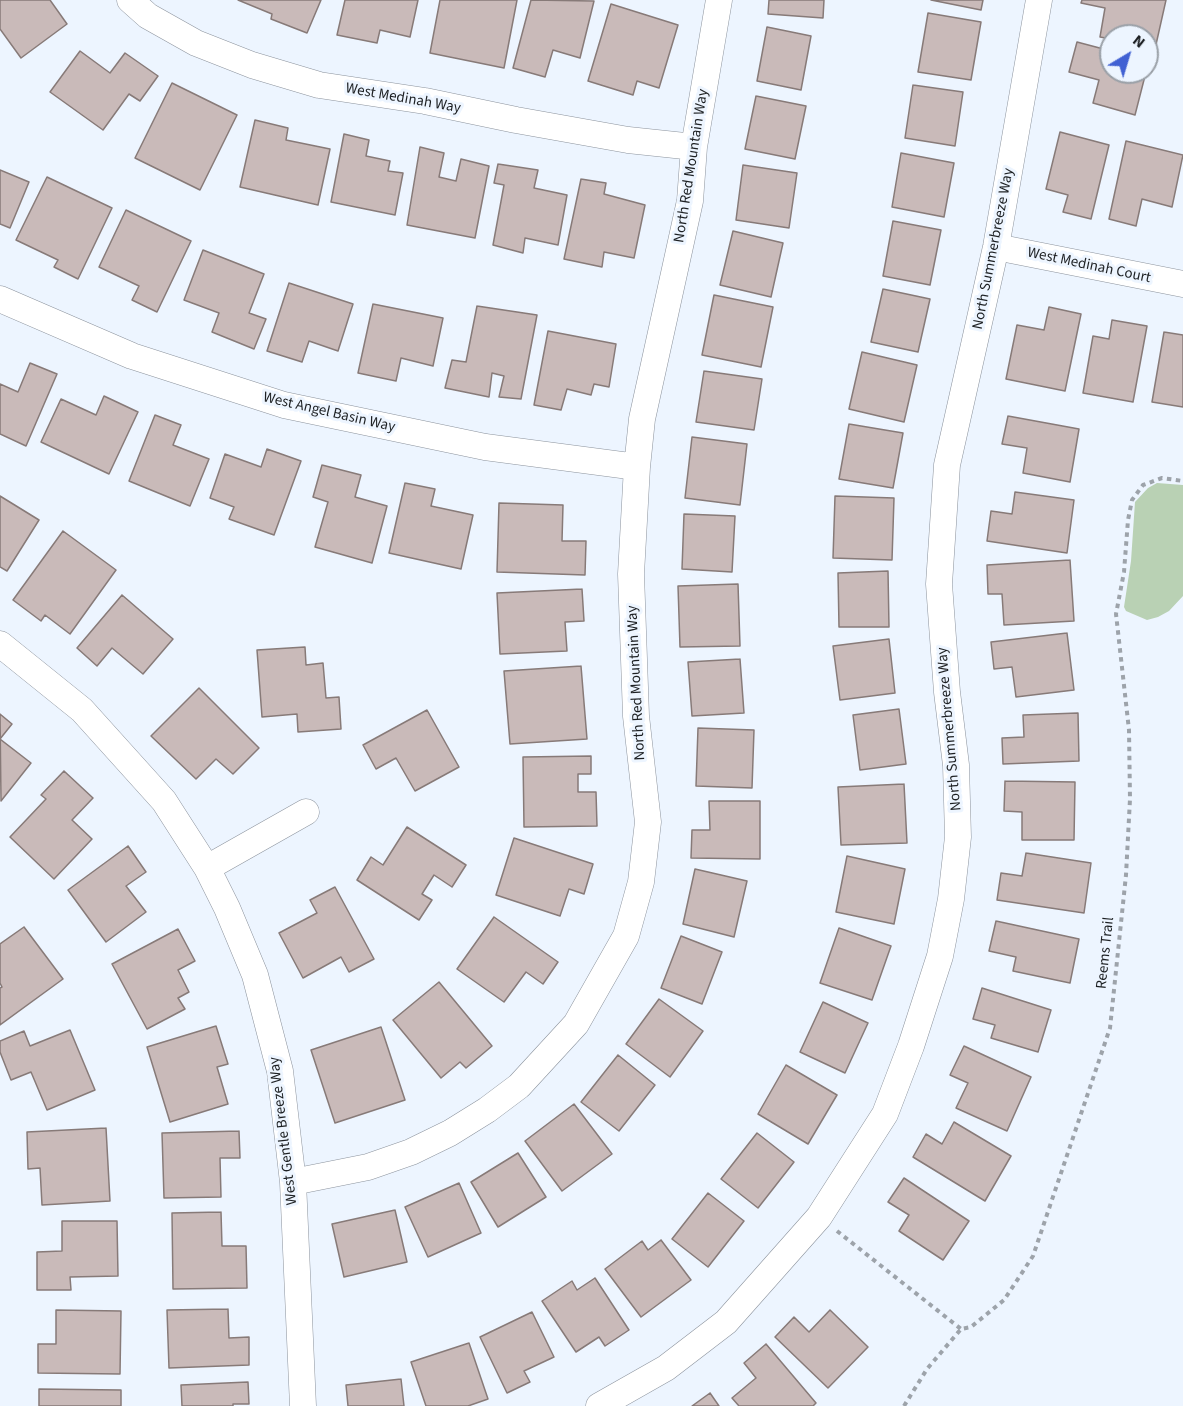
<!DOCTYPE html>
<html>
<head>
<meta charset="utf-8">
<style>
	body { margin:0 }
	#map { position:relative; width:1183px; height:1406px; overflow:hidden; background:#edf5ff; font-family:"Source Sans 3",sans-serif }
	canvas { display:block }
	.north { position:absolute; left:1099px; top:24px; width:60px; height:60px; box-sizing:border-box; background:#edf5ff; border:2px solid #9aa0a7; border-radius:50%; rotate:38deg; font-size:16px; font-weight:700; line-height:24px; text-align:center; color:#1d2023 }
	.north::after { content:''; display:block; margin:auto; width:21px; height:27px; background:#4161d3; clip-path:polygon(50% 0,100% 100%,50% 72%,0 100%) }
</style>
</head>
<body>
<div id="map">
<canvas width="1183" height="1406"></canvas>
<div class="north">N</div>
</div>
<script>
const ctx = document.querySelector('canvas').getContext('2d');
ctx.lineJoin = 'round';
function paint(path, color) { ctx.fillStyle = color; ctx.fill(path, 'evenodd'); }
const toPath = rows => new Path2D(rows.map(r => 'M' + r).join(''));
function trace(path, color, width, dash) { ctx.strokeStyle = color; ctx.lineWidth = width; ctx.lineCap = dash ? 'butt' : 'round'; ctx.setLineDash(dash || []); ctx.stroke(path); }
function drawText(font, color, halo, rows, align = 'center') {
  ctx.font = font + ' "Source Sans 3",sans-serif'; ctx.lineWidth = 6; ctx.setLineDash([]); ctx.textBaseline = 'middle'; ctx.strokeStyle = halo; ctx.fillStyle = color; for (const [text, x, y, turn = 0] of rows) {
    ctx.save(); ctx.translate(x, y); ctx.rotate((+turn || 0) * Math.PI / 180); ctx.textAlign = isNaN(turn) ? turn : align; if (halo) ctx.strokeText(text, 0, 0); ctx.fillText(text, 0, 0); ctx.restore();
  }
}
paint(toPath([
	[1157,483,1183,485,1183,596,1169,611,1158,617,1147,620,1126,611,1124,607,1131,561,1135,502,1148,488]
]), '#b9d1b4');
const building = toPath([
	[0,0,50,0,67,24,21,58,0,29,0,0],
	[238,0,321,0,307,33,271,19,272,14,238,0],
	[345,0,418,0,410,37,380,30,377,43,337,35,345,0],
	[440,0,517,0,504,68,430,53,440,0],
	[531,0,594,1,580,58,553,50,545,77,513,68,531,0],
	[769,0,824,0,823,18,768,14,769,0],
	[931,0,983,0,981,10,931,0],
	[1082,0,1166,0,1155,49,1147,47,1147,36,1111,36,1111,39,1100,37,1105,8,1081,3,1082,0],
	[611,4,678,25,659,88,637,81,633,95,588,81,611,4],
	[928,13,981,22,971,80,918,72,928,13],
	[767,27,811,36,801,90,757,81,767,27],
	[1077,42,1111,51,1111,72,1146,72,1135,115,1093,103,1099,80,1069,72,1077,42],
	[80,51,110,73,125,53,158,76,140,101,129,94,103,130,50,92,80,51],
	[172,83,237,115,200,190,135,158,172,83],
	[913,85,963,92,955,146,905,138,913,85],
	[756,96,806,106,795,159,745,149,756,96],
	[255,120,288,128,286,140,330,149,318,205,240,187,255,120],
	[1060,132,1109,145,1091,219,1063,212,1068,195,1046,189,1060,132],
	[344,134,369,140,366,156,390,161,388,171,403,173,395,215,331,202,344,134],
	[1126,141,1183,155,1172,207,1142,199,1136,226,1109,219,1126,141],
	[420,147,444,153,439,177,456,181,461,159,489,166,475,238,407,225,420,147],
	[901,153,954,163,944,217,892,207,901,153],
	[498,164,538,170,534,188,567,195,558,245,525,238,523,253,493,245,504,185,494,183,498,164],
	[743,165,797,173,789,228,736,220,743,165],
	[0,170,29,182,10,228,0,224,0,170],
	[47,177,112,208,78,279,54,267,58,260,16,240,47,177],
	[581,179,606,183,604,194,645,205,634,258,604,252,602,267,564,259,581,179],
	[126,210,191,241,157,312,132,300,139,286,99,267,126,210],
	[893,221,941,230,930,285,883,276,893,221],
	[733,231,783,243,771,297,720,285,733,231],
	[203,250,264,274,249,313,266,319,254,349,212,332,219,313,184,300,203,250],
	[289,283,353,304,338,351,309,341,302,362,267,351,289,283],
	[883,289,930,299,918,352,871,342,883,289],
	[714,295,773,307,761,367,702,355,714,295],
	[373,304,443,318,433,366,401,358,396,381,358,373,373,304],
	[477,306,537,315,521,399,499,397,504,376,492,373,489,397,445,388,452,360,466,362,477,306],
	[1049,307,1081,314,1065,391,1006,379,1017,325,1044,330,1049,307],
	[1112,320,1147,326,1133,402,1083,393,1093,336,1109,339,1112,320],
	[548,331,616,344,609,387,594,384,591,395,567,389,561,410,534,405,548,331],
	[1164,332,1183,335,1183,407,1152,402,1164,332],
	[862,352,917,365,904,422,849,409,862,352],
	[30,363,57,374,26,446,0,434,0,384,18,392,30,363],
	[704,371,762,379,754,430,696,422,704,371],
	[104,396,138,412,109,474,41,442,61,399,96,415,104,396],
	[155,415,181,425,173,445,209,459,190,506,129,481,155,415],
	[1008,416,1079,429,1070,482,1023,473,1027,448,1002,444,1008,416],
	[849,424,903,433,893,488,839,479,849,424],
	[692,437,747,444,740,505,685,498,692,437],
	[267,449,301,461,274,535,229,519,234,507,210,498,225,454,261,467,267,449],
	[322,465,361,475,355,497,387,506,372,563,315,547,328,502,313,497,322,465],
	[405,483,435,489,431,506,473,515,461,569,389,553,405,483],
	[1015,492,1074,500,1067,553,987,541,991,511,1012,514,1015,492],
	[0,496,39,520,7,571,0,567,0,496],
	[835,496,894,498,892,560,833,558,835,496],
	[499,503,563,505,562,541,586,541,585,575,497,572,499,503],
	[684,514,735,516,732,572,682,569,684,514],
	[63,531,116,570,70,634,45,615,41,621,13,600,63,531],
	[1070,560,1074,621,1004,625,1002,594,988,594,987,565,1070,560],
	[888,571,889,627,839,627,838,573,888,571],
	[738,584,740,646,680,647,678,586,738,584],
	[582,589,584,621,565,622,567,651,500,654,497,593,582,589],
	[122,595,173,639,143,674,112,648,97,666,77,648,122,595],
	[1067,633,1074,690,1016,697,1012,667,994,669,991,642,1067,633],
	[889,639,895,693,840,700,833,646,889,639],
	[305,647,306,665,323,663,326,698,339,697,341,729,298,732,297,714,262,717,257,650,305,647],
	[740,659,744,713,692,716,688,662,740,659],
	[581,666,587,739,510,744,504,671,581,666],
	[199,688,259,748,233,774,216,759,196,779,151,736,199,688],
	[899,709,906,764,860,770,853,715,899,709],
	[427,710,459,767,415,791,396,758,376,769,363,745,427,710],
	[1078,713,1079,761,1003,764,1002,738,1024,737,1023,715,1078,713],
	[0,714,12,724,0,739,31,763,1,801,0,714],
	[698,728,754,730,752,788,696,786,698,728],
	[591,756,591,774,578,774,578,792,596,792,597,826,524,827,523,757,591,756],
	[64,771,93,798,72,820,92,839,54,879,10,837,46,799,41,795,64,771],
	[1005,781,1075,782,1074,840,1022,840,1022,812,1004,811,1005,781],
	[904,784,907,843,841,845,838,787,904,784],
	[709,801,760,801,760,859,691,858,692,830,710,830,709,801],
	[407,827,466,865,452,887,434,875,422,894,432,900,419,920,357,880,371,857,383,865,407,827],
	[514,838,593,864,584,894,569,889,560,916,496,895,514,838],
	[128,846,146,872,126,886,146,912,106,942,68,890,128,846],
	[1026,853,1091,863,1084,913,997,900,1001,873,1022,876,1026,853],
	[847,856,905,869,894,924,836,912,847,856],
	[695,869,747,881,734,937,683,924,695,869],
	[335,887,374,959,349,972,341,957,303,978,279,933,317,913,310,900,335,887],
	[494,917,558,962,543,984,526,972,504,1002,457,969,494,917],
	[996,921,1079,939,1070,983,1013,971,1016,957,989,951,996,921],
	[24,927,63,979,0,1025,0,988,2,987,0,983,0,944,24,927],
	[839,928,891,946,872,1000,820,983,839,928],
	[178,929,195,961,178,970,189,992,178,998,185,1009,147,1029,112,964,178,929],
	[681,936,722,952,702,1004,661,988,681,936],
	[439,982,492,1046,466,1068,460,1062,441,1078,393,1020,439,982],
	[982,988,1051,1010,1038,1052,991,1038,995,1025,973,1019,982,988],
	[659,999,703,1031,670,1077,626,1044,659,999],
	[823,1002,868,1023,845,1073,800,1052,823,1002],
	[216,1026,228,1064,217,1067,228,1104,170,1122,147,1047,216,1026],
	[381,1027,405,1100,335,1123,311,1050,381,1027],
	[70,1030,95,1090,47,1110,31,1072,11,1080,0,1052,0,1041,24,1031,30,1046,70,1030],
	[964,1046,1031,1077,1007,1131,956,1108,968,1083,950,1075,964,1046],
	[618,1055,655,1085,619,1131,581,1102,618,1055],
	[786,1065,837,1095,808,1144,758,1114,786,1065],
	[574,1104,612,1154,562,1191,525,1141,574,1104],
	[954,1122,1011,1156,985,1201,913,1157,926,1134,942,1144,954,1122],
	[106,1128,110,1201,42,1205,40,1168,28,1169,27,1132,106,1128],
	[239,1131,240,1158,220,1158,221,1197,164,1198,162,1133,239,1131],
	[757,1133,794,1162,758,1208,721,1179,757,1133],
	[518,1153,546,1197,498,1227,471,1182,518,1153],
	[904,1178,969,1221,943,1260,899,1231,909,1215,888,1202,904,1178],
	[459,1183,481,1233,428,1257,405,1207,459,1183],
	[708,1193,744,1221,708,1267,672,1239,708,1193],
	[395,1210,407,1262,344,1277,332,1224,395,1210],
	[221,1212,222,1246,246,1246,247,1288,173,1289,172,1213,221,1212],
	[62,1221,117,1221,118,1276,70,1277,71,1290,37,1290,37,1252,62,1251,62,1221],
	[661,1240,691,1280,641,1317,605,1269,642,1241,648,1250,661,1240],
	[595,1278,629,1330,605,1346,599,1337,576,1352,542,1301,572,1281,577,1290,595,1278],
	[228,1309,229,1338,249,1337,249,1365,169,1368,167,1310,228,1309],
	[56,1310,121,1311,120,1374,38,1373,38,1344,56,1344,56,1310],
	[830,1310,868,1347,828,1388,775,1337,794,1317,809,1332,830,1310],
	[532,1312,554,1357,524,1371,530,1382,507,1393,480,1337,532,1312],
	[469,1343,488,1399,468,1406,426,1406,411,1362,469,1343],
	[766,1344,816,1403,813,1406,739,1406,732,1398,756,1378,744,1363,766,1344],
	[401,1379,404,1406,348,1406,346,1385,401,1379],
	[248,1382,249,1404,233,1404,233,1406,182,1406,181,1385,248,1382],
	[39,1389,121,1390,121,1406,39,1406,39,1389],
	[710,1393,719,1406,692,1406,710,1393]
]);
paint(building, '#c9bab9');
trace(building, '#877a78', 1.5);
const minor = toPath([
	[130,0,148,16,196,43,252,65,319,85,425,101,516,120,628,140,694,147],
	[996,247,1183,284],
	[0,299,132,356,284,405,485,447,637,467],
	[0,644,82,710,164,801,207,868,227,908,255,975,280,1071,293,1182,303,1406],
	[207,868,306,812],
	[293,1182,368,1167,411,1152,450,1133,487,1110,519,1086,576,1024,626,936,641,882,648,822,636,716,631,574,637,467,642,419,690,201,694,147,719,0],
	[599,1406,666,1368,726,1322,819,1217,885,1114,911,1046,940,956,951,899,958,837,956,765,947,692,939,584,947,465,996,247,1039,0]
]);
trace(minor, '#8c939d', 27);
trace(toPath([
	[837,1231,961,1329],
	[904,1406,927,1369,961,1329,971,1327,1004,1300,1033,1256,1110,1028,1126,875,1130,799,1129,730,1116,614,1124,572,1128,520,1132,500,1143,485,1162,478,1183,481]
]), '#9da3aa', 4, [4.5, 4.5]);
trace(minor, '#fff', 26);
drawText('15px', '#1d2023', '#edf5ff', [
	["West Medinah Way",403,99,10],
	["North Red Mountain Way",692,166,-81],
	["North Summerbreeze Way",994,249,-79],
	["West Medinah Court",1089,266,12],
	["West Angel Basin Way",329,413,13],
	["North Red Mountain Way",637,683,-93],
	["North Summerbreeze Way",950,729,-95],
	["Reems Trail",1106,953,-84],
	["West Gentle Breeze Way",284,1131,-97]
]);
</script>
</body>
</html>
